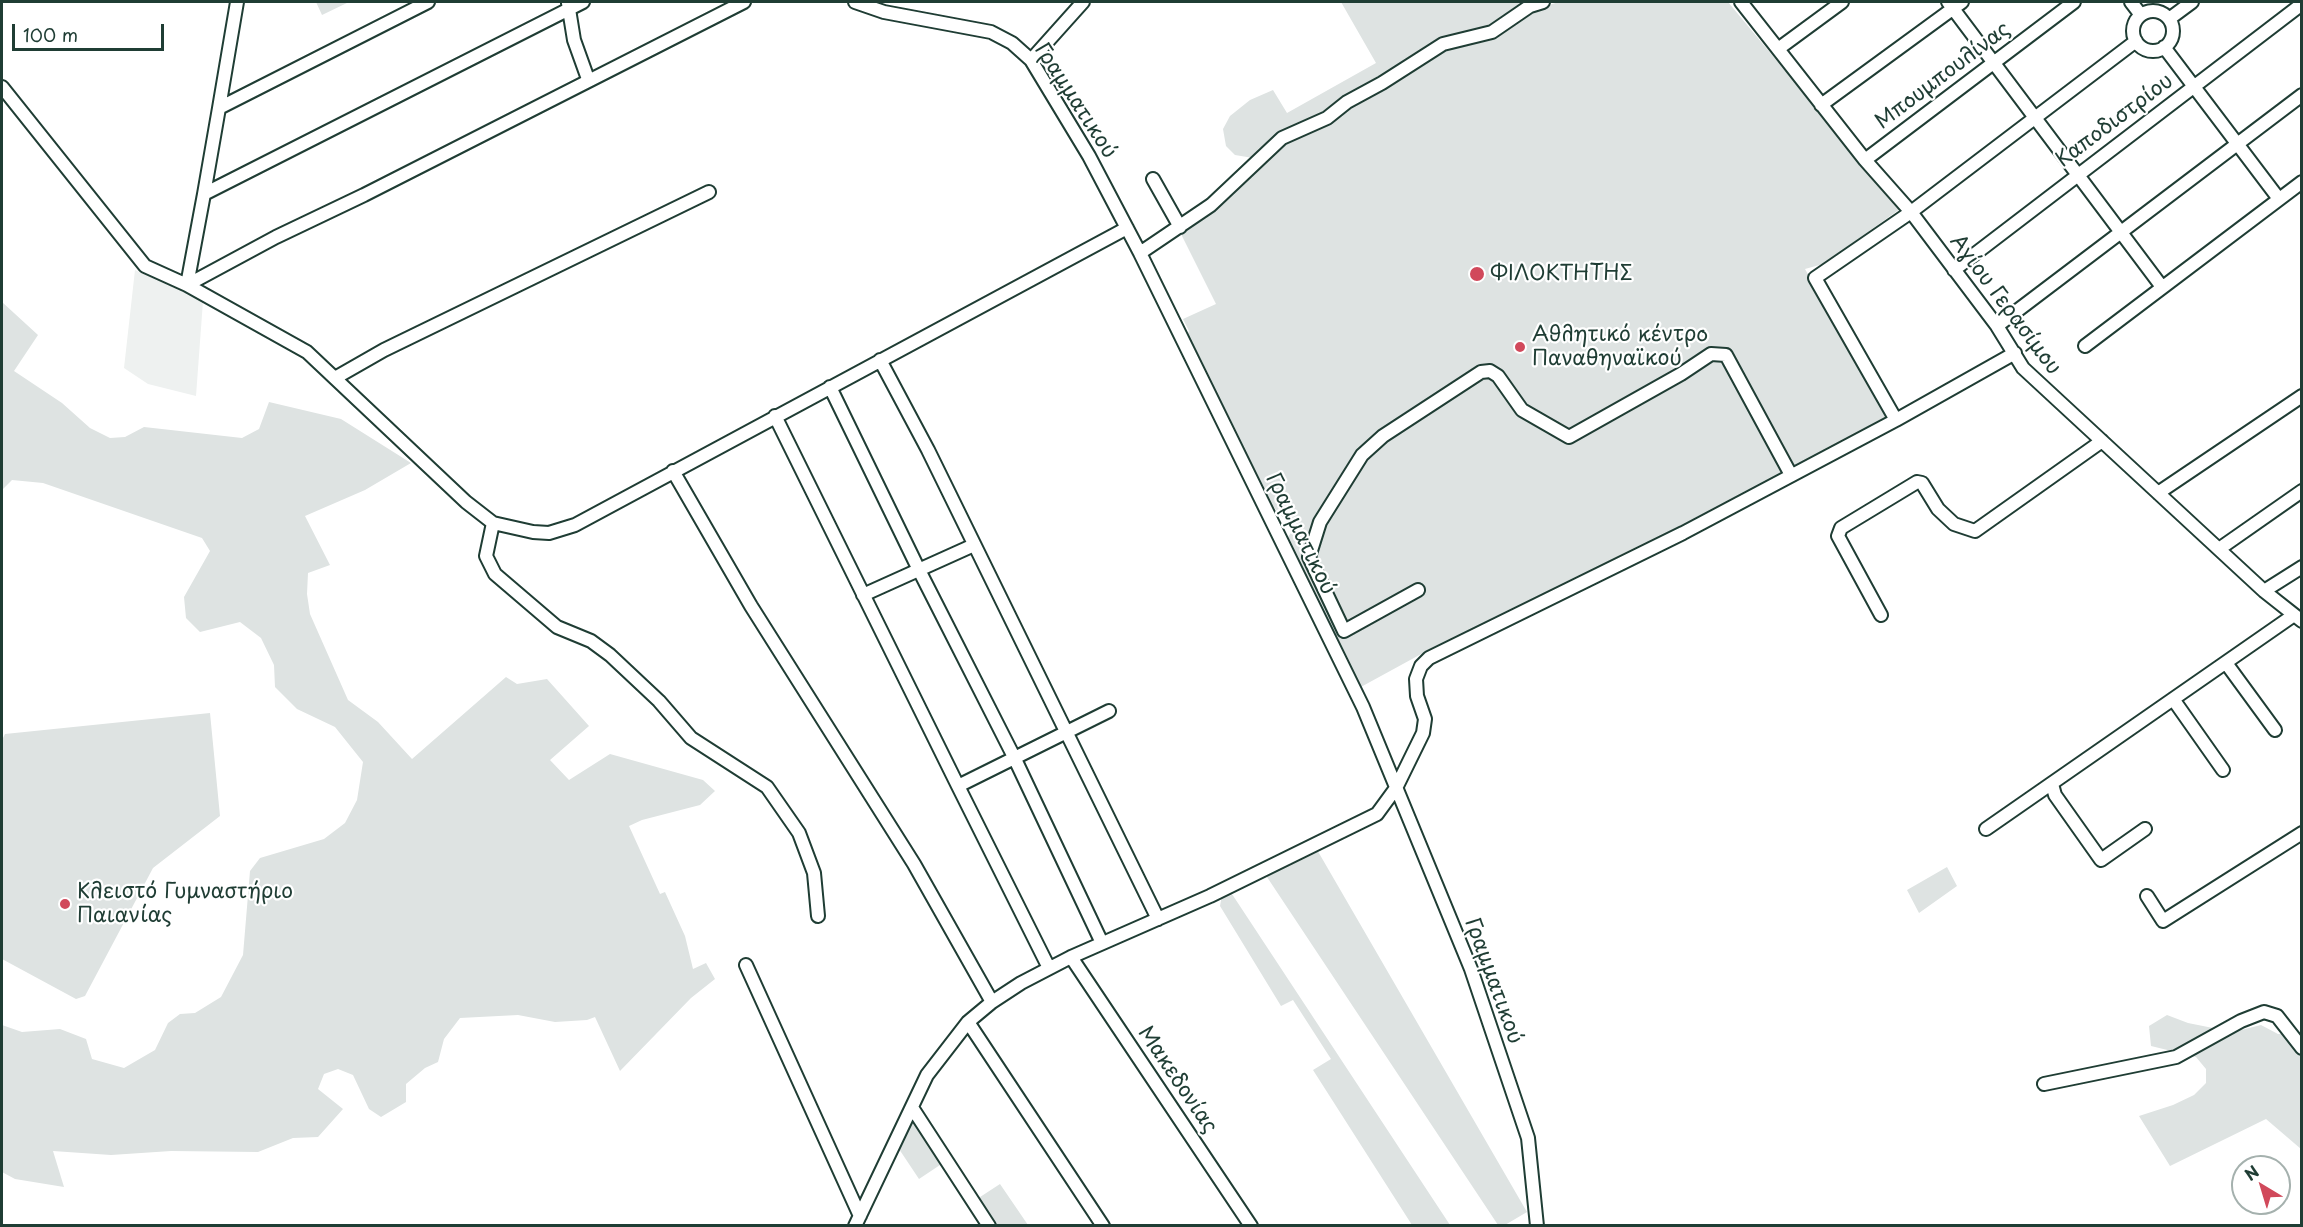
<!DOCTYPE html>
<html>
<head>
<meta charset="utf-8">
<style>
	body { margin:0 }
	#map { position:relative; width:2303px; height:1227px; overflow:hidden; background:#fff; font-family:"Playpen Sans",sans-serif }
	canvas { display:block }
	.frame { position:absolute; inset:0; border:3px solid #1f3d34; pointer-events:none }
	.north { position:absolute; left:2231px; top:1155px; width:60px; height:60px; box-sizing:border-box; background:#fff; border:2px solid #a5b1ae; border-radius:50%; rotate:322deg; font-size:16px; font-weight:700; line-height:24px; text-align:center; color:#1f3d34 }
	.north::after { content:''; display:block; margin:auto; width:21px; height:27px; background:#d1495b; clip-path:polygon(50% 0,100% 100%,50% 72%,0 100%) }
	.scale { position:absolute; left:12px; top:24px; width:152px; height:27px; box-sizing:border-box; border:3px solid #1f3d34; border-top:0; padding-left:8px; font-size:18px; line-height:21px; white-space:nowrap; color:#1f3d34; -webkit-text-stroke:4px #fff; paint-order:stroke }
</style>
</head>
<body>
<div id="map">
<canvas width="2303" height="1227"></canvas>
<div class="frame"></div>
<div class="north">N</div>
<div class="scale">100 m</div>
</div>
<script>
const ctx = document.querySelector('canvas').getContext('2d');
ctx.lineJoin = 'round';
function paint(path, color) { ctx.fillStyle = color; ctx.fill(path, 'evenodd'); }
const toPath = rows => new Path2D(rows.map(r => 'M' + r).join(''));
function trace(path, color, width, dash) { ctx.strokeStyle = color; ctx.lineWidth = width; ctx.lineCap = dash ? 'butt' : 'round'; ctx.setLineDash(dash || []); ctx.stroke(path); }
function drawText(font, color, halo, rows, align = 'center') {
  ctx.font = font + ' "Playpen Sans",sans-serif'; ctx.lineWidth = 4.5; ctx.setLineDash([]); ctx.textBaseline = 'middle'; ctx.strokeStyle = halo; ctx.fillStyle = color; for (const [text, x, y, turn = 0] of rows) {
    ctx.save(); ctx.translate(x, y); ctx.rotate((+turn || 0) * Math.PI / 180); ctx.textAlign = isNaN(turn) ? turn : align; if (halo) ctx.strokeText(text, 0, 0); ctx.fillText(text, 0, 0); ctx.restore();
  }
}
paint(toPath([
	[135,270,203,301,196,396,148,384,124,368]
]), '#eef1f0');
paint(toPath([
	[316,2,349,2,322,15],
	[1341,2,1537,2,1489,28,1439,43,1253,158,1235,155,1226,146,1223,129,1230,116,1250,100,1273,90,1287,113,1376,63],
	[1559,2,1728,2,1900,209,1823,264,1805,269,1885,408,1885,418,1877,424,1637,549,1434,647,1359,688,1286,540,1295,527,1278,513,1258,484,1186,338,1189,331,1183,319,1216,304,1180,232,1277,145,1434,53,1532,10],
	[2,302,38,335,14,371,62,403,90,428,110,438,125,437,144,427,242,438,259,429,269,402,341,419,411,463,365,490,305,516,330,565,308,573,307,594,310,614,348,700,378,722,412,759,506,677,517,684,547,679,589,726,550,760,569,780,610,754,703,780,715,791,700,805,642,820,629,826,660,894,665,892,685,936,693,969,706,963,715,979,691,998,620,1071,595,1017,587,1020,555,1022,518,1015,460,1018,444,1039,438,1062,425,1068,406,1084,406,1102,381,1117,369,1109,353,1075,338,1069,324,1074,318,1089,343,1109,318,1137,293,1138,258,1152,171,1151,111,1155,53,1151,64,1187,15,1179,2,1172,2,1025,22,1032,60,1029,86,1039,92,1059,124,1068,155,1050,168,1023,180,1014,195,1013,221,997,243,955,250,871,260,858,324,839,345,823,357,800,363,762,335,727,297,709,275,687,274,665,261,638,240,622,200,632,186,618,184,597,210,551,202,538,43,483,12,480,2,490],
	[210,713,220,816,153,868,85,996,76,999,2,959,2,740,5,734],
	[1316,848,1527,1212,1505,1225,1498,1225,1265,874],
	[1947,867,1957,886,1919,913,1907,890],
	[1230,891,1450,1225,1412,1225,1313,1070,1331,1059,1293,1000,1281,1006,1220,906,1222,895],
	[2167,1015,2188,1023,2233,1032,2261,1025,2278,1034,2301,1032,2301,1149,2266,1119,2170,1166,2139,1116,2173,1105,2194,1095,2206,1083,2206,1069,2196,1057,2151,1046,2149,1026],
	[915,1121,943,1163,919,1179,899,1149,911,1124],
	[1000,1184,1028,1225,994,1225,977,1199]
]), '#dee3e2');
const minor = toPath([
	[855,2,884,12,991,32,1012,43,1031,60,1089,156,1140,253,1363,707,1471,969,1528,1138,1537,1226],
	[1741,2,1865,160,1911,212,1997,326,2023,368,2264,591,2302,621],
	[1948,2,2162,287],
	[2131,2,2141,15],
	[568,3,574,40,588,79],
	'2133 31a20 20 0 1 1 40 0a20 20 0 1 1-40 0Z',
	[2169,19,2192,2],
	[2164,47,2279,199],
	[1778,49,1842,2],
	[1031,60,1083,2],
	[2,87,145,266,187,285,307,352,466,502,493,523,533,532,549,533,575,525,1127,228],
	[1821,105,1962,2],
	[219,108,237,2],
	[1865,160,2074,2],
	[1153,179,1180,227],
	[204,194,219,108,428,2],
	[1140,253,1211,205,1282,138,1327,118,1347,102,1382,83,1443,44,1492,32,1530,6,1543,2],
	[1954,270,2302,4],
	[187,285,276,237,364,195,744,2],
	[187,285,204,194,583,2],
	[1997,326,2302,95],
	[2085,346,2302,182],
	[2015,353,1896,420,1815,278,1911,212,2136,41],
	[880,360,928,450,1158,919],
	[335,378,384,350,709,192],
	[830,387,919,570,1014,757,1102,943],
	[775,416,958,786],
	[673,471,751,606,914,864,992,1002],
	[2158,493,2302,396],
	[493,523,486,556,495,574,557,627,591,641,610,655,659,701,691,738,767,787,799,833,814,873,818,916],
	[2219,549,2302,491],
	[1418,590,1344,631,1309,557,1320,522,1362,455,1383,436,1481,372,1490,371,1498,376,1522,410,1569,437,1681,374,1711,354,1726,355,1791,475],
	[2264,591,2302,567],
	[863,595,974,545],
	[1881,615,1838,536,1841,528,1917,482,1922,483,1938,509,1954,524,1975,531,2102,441],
	[2226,663,2275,730],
	[2173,699,2223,770],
	[2052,784,2055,795,2101,860,2145,829],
	[1986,829,2294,615],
	[2147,896,2163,921,2302,833],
	[1071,957,1251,1226],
	[746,965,860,1216],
	[1049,968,958,786,1109,711],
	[968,1022,1103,1226],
	[2044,1084,2176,1057,2241,1021,2264,1012,2277,1016,2302,1048],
	[913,1109,989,1226],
	[855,1226,927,1075,968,1022,992,1002,1021,983,1071,957,1210,896,1377,814,1396,788,1423,733,1425,719,1417,696,1416,679,1421,666,1429,658,1683,533,1896,420]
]);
trace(minor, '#1f3d34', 16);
trace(minor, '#fff', 12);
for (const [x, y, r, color] of [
	[1477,274,8,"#d1495b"],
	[1520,347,6,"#d1495b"],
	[65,904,6,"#d1495b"]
]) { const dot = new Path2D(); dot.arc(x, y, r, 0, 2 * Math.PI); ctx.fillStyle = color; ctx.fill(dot); trace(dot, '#fff', 2); }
drawText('21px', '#1f3d34', '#fff', [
	["Μπουμπουλίνας",1943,76,-37],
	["Γραμματικού",1075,101,57],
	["Καποδιστρίου",2115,121,-37],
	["Αγίου Γερασίμου",2005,305,53],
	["Γραμματικού",1300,534,64],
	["Γραμματικού",1493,981,70],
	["Μακεδονίας",1177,1080,56]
]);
drawText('21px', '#1f3d34', '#fff', [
	["ΦΙΛΟΚΤΗΤΗΣ",1490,274],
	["Αθλητικό κέντρο",1532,335],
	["Παναθηναϊκού",1532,359],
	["Κλειστό Γυμναστήριο",77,892],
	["Παιανίας",77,916]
], 'left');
</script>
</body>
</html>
